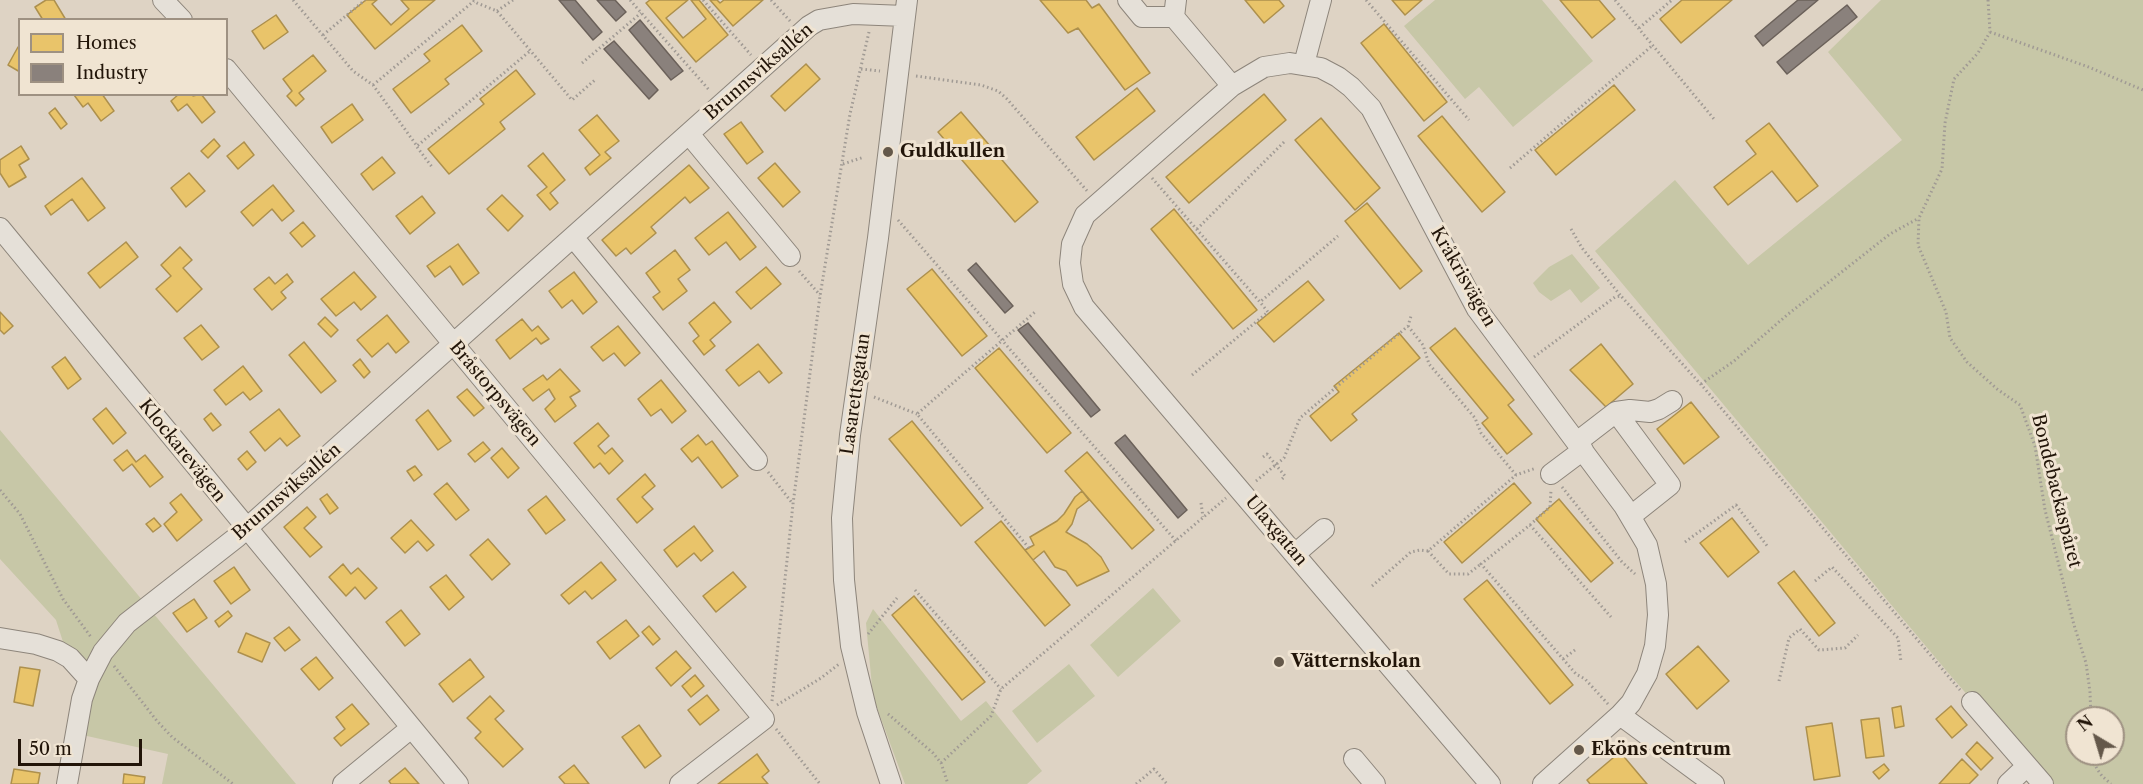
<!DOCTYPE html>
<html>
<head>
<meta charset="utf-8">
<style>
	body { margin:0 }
	#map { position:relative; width:2143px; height:784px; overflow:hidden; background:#ded3c4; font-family:"Libre Caslon Text",serif }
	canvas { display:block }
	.legend { position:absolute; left:18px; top:18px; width:210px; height:78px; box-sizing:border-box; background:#f0e4d2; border:2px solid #9e9182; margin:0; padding:8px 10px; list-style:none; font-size:18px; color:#221509 }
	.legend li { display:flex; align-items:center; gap:12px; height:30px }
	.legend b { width:30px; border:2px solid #9e9182 }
	.north { position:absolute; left:2065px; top:706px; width:60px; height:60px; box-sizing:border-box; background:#f0e4d2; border:2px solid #9e9182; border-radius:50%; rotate:322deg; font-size:16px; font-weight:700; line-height:24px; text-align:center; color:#221509 }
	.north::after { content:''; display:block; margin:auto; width:21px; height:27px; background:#64584a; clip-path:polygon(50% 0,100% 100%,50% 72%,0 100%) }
	.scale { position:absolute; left:18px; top:739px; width:124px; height:27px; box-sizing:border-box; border:3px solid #221509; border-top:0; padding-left:8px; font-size:18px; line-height:21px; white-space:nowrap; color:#221509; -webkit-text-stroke:4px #f0e4d2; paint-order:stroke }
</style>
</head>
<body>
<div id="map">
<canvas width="2143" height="784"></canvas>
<ul class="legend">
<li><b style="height:16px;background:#e9c46a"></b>Homes</li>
<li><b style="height:16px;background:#8a817c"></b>Industry</li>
</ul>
<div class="north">N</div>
<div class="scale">50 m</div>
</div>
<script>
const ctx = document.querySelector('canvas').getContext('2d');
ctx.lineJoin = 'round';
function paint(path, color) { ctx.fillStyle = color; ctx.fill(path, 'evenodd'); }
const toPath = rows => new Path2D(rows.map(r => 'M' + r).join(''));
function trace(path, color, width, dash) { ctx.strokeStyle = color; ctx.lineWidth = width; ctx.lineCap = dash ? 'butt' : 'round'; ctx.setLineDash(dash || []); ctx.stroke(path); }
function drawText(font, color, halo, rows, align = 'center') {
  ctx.font = font + ' "Libre Caslon Text",serif'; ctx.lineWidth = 6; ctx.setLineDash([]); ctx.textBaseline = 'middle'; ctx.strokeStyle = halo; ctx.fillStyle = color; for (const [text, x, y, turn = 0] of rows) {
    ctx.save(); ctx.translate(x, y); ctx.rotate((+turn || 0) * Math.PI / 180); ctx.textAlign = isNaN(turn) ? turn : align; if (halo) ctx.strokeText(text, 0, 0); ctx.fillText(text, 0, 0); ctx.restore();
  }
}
paint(toPath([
	[1435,0,1542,0,1593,61,1513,127,1479,87,1465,99,1404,26],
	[1881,0,2143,0,2143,784,2045,784,1950,675,1595,251,1675,180,1748,265,1902,140,1828,52],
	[2077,718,2113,718,2113,754,2077,754],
	[1572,254,1600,288,1581,303,1570,289,1551,301,1539,292,1533,283,1549,267],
	[0,430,296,784,162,784,168,754,69,732,88,661,64,645,56,620,0,559],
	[1153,588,1181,621,1118,677,1090,645],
	[873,609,961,721,986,701,1042,771,1027,784,905,784,873,697,866,623],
	[1069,664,1095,696,1037,743,1012,711]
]), '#c7c7a7');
const homes = toPath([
	[46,0,54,0,66,20,43,20,35,7,46,0],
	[366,0,377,0,372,4,391,25,409,9,401,0,435,0,375,49,347,15,366,0],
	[650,0,688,0,666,18,683,38,706,19,691,0,699,0,728,35,696,62,646,3,650,0],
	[710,0,717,0,720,3,724,0,763,0,733,26,710,0],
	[1040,0,1086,0,1092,8,1099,4,1150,73,1125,90,1078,28,1068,33,1040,0],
	[1245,0,1279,0,1284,6,1264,23,1245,0],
	[1392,0,1422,0,1405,15,1392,0],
	[1560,0,1599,0,1615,19,1592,38,1560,0],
	[1682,0,1732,0,1681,43,1660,19,1682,0],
	[276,15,288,32,264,49,252,31,276,15],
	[1384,24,1447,102,1424,121,1361,43,1384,24],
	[462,25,482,51,445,79,449,84,411,113,393,89,430,61,424,54,462,25],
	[18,47,20,48,20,72,8,65,18,47],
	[313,55,326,71,299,93,304,99,296,106,287,96,292,91,283,79,313,55],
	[806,64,820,79,785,111,771,96,806,64],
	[516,70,535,94,500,122,505,129,449,174,428,149,484,104,480,99,516,70],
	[1614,85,1635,110,1556,175,1535,150,1614,85],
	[1137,88,1155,111,1094,160,1076,137,1137,88],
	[102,94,114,111,101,121,88,103,83,107,74,95,102,94],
	[179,94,192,94,193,96,201,94,215,112,202,123,187,104,178,111,171,101,179,94],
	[1264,94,1286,120,1189,203,1166,177,1264,94],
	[352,104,363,120,332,143,321,127,352,104],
	[55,108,67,124,61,129,49,113,55,108],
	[961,112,1038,202,1015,222,938,132,961,112],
	[597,115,619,141,605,152,611,158,590,175,585,168,600,155,579,130,597,115],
	[1442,116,1505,192,1482,212,1418,136,1442,116],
	[1321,118,1380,188,1355,210,1295,140,1321,118],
	[741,122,763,152,747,164,724,134,741,122],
	[1769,123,1818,186,1797,202,1772,171,1728,205,1714,187,1756,154,1746,141,1769,123],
	[214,139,220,146,208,158,201,151,214,139],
	[244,142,254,155,238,169,227,156,244,142],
	[21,146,29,159,19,165,26,177,9,187,0,173,0,160,21,146],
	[543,153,565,180,550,193,558,203,550,210,537,195,547,187,528,166,543,153],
	[382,157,395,173,373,190,361,174,382,157],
	[775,163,800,192,783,207,758,178,775,163],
	[689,165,709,188,690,203,685,197,651,227,656,233,631,254,626,248,616,256,602,240,689,165],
	[189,173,205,191,186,207,171,188,189,173],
	[82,178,105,208,88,221,72,199,51,215,45,206,82,178],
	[273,185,294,211,282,221,272,209,253,226,241,212,273,185],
	[502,195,523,216,508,231,487,209,502,195],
	[422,196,435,213,410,234,396,216,422,196],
	[1367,203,1422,271,1400,289,1345,221,1367,203],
	[1174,209,1257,310,1233,329,1151,229,1174,209],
	[728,212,756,247,740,260,726,242,709,255,695,238,728,212],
	[303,222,315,236,302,247,290,233,303,222],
	[126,242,138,257,100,288,88,273,126,242],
	[458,244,479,273,463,285,450,266,435,277,427,266,458,244],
	[180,247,192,260,183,268,202,289,177,312,156,289,171,276,161,265,180,247],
	[675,250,690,270,678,279,687,291,663,310,653,297,660,292,646,273,675,250],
	[766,267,781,284,751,309,736,292,766,267],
	[932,269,987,336,962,356,907,289,932,269],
	[354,272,376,297,361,310,354,302,336,316,321,299,354,272],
	[574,272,597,302,583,314,572,300,562,308,549,291,574,272],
	[287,274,293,282,281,292,286,298,272,310,254,289,269,277,275,284,287,274],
	[1308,281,1324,300,1274,342,1257,323,1308,281],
	[714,302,731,322,710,340,715,346,704,355,693,341,699,336,689,323,714,302],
	[0,312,13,326,4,334,0,330,0,312],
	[387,315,409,342,396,353,388,343,372,357,357,340,387,315],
	[325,317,338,330,331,337,318,324,325,317],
	[522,319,532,331,538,326,549,339,541,344,536,338,510,359,496,340,522,319],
	[201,325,219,347,202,360,184,338,201,325],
	[618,326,640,353,625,366,614,353,603,361,591,347,618,326],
	[1455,328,1514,400,1508,405,1532,434,1507,454,1482,423,1488,418,1430,348,1455,328],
	[1399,333,1420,358,1352,414,1357,420,1331,441,1310,416,1339,392,1334,386,1399,333],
	[304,342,336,381,321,393,289,355,304,342],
	[758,344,782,373,769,383,759,371,739,386,726,370,758,344],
	[1601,344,1633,384,1606,407,1570,370,1601,344],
	[999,348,1071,433,1047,453,975,368,999,348],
	[65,357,81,379,68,389,52,367,65,357],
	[360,359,370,372,364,378,353,365,360,359],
	[243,366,262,391,250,400,243,392,226,405,214,390,243,366],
	[560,369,580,391,570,397,576,406,555,422,545,409,555,399,549,389,533,401,523,389,543,375,547,380,560,369],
	[661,380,686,411,672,423,661,409,651,416,638,399,661,380],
	[467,389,484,408,474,416,457,397,467,389],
	[1691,402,1719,437,1684,464,1657,429,1691,402],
	[106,408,126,433,113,444,93,419,106,408],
	[279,409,300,436,287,446,280,438,265,451,250,432,279,409],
	[428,410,451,441,438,450,416,420,428,410],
	[211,413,221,425,213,431,204,419,211,413],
	[912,421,983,508,961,526,889,439,912,421],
	[598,423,609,436,598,446,605,454,612,448,623,461,609,474,600,463,594,468,574,443,598,423],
	[698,435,706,445,712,441,738,476,722,488,698,457,692,462,681,449,698,435],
	[483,442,490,450,475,462,468,454,483,442],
	[502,448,519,468,508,478,491,458,502,448],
	[127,450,136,462,145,455,163,477,150,487,132,464,123,471,114,460,127,450],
	[247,451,256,462,247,470,238,459,247,451],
	[1087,452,1154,530,1132,549,1065,471,1087,452],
	[415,466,422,475,414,481,407,471,415,466],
	[645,474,655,486,642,497,653,509,637,523,617,499,645,474],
	[447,483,469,510,456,520,434,494,447,483],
	[1514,483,1531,503,1462,563,1444,542,1514,483],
	[1082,491,1089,500,1077,509,1072,524,1066,532,1087,544,1101,557,1109,571,1077,586,1066,571,1055,567,1044,551,1033,560,1025,550,1034,545,1030,537,1057,521,1064,514,1075,497,1082,491],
	[181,494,202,520,177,541,164,524,177,512,170,503,181,494],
	[327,494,338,508,330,514,320,499,327,494],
	[546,496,565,520,546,534,528,510,546,496],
	[1559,499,1613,563,1591,582,1536,519,1559,499],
	[307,507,316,517,304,528,322,547,310,557,284,527,307,507],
	[154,518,161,526,153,532,146,524,154,518],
	[1732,518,1759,552,1728,577,1700,543,1732,518],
	[411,520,434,545,427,551,418,541,405,553,391,538,411,520],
	[1001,521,1070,605,1045,626,975,542,1001,521],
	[694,526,713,551,701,561,694,553,677,567,664,550,694,526],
	[488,539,510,564,492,580,470,555,488,539],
	[601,562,616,580,592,599,585,591,569,604,561,595,601,562],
	[343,564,351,574,358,568,377,588,365,599,355,587,346,596,329,577,343,564],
	[234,567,250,590,231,604,214,581,234,567],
	[1794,571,1835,623,1819,636,1778,583,1794,571],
	[733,572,746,587,716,612,703,596,733,572],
	[446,575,464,597,449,610,430,587,446,575],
	[1487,580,1573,685,1550,704,1464,599,1487,580],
	[914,596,985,682,962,700,892,615,914,596],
	[194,599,207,618,187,632,173,613,194,599],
	[401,610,420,634,405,646,386,622,401,610],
	[228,611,232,616,219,627,215,621,228,611],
	[626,620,639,636,610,659,597,642,626,620],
	[649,626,660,639,653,645,642,632,649,626],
	[289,627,300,640,285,651,274,638,289,627],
	[246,633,270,643,262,662,238,652,246,633],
	[1698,646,1729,681,1697,709,1666,674,1698,646],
	[676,651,691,668,671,686,656,668,676,651],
	[316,657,333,678,319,690,301,669,316,657],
	[470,659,484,677,453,702,439,684,470,659],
	[20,667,40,670,33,706,14,702,20,667],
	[695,675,704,686,691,697,682,686,695,675],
	[707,695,719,710,700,725,688,710,707,695],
	[490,696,504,711,495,719,523,749,503,767,475,738,481,732,467,718,490,696],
	[352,704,369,724,341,746,334,738,345,729,336,717,352,704],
	[1901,706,1904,726,1895,728,1892,708,1901,706],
	[1951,706,1967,725,1952,738,1936,719,1951,706],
	[1879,718,1884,756,1866,758,1861,720,1879,718],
	[1832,723,1840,776,1814,780,1806,727,1832,723],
	[639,725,661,756,645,768,622,737,639,725],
	[1977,742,1993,758,1981,770,1966,754,1977,742],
	[1620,752,1647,784,1590,784,1587,780,1620,752],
	[757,754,769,771,762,777,768,784,718,784,757,754],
	[1962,759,1978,775,1969,784,1939,784,1962,759],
	[1884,764,1889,770,1879,779,1873,772,1884,764],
	[574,765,589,784,565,784,559,777,574,765],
	[405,768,419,784,391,784,389,781,405,768],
	[14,769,40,773,38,784,11,784,14,769],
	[124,774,145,777,144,784,123,784,124,774]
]);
paint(homes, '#e9c46a');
trace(homes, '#ad904d', 1.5);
const industry = toPath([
	[559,0,575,0,602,32,593,40,559,0],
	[597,0,615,0,626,12,616,21,597,0],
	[1798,0,1818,0,1763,46,1755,36,1798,0],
	[1847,5,1857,17,1787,74,1777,62,1847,5],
	[640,20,683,71,671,80,629,30,640,20],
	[614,41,658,90,649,99,604,49,614,41],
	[976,263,1013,306,1005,313,968,270,976,263],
	[1028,323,1100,410,1091,417,1018,330,1028,323],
	[1125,435,1187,510,1178,518,1115,443,1125,435]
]);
paint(industry, '#8a817c');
trace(industry, '#6b615a', 1.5);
const minor = toPath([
	[163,0,182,20],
	[1128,0,1142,17,1174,17],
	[1176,0,1174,17,1232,86],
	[1304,64,1321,0],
	[226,69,764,719,680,784],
	[689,134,790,256],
	[0,228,458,784],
	[573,237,757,460],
	[1616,412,1670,485,1631,516],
	[1577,442,1616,412,1630,410,1650,412,1659,409,1672,401],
	[1551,474,1583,450],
	[1295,554,1324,529],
	[0,638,36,644,58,651,70,658,89,679],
	[1972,702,2043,784],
	[1620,715,1714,784],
	[1354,759,1375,784],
	[67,784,82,699,89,679,103,652,127,623,237,537,809,26,819,20,853,14,905,16],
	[343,784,411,728],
	[891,784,867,712,851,646,844,580,842,518,850,435,878,238,907,0],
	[1490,784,1084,307,1073,284,1070,263,1072,244,1085,215,1232,86,1264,67,1290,63,1321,68,1338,77,1351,87,1371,108,1477,309,1624,506,1647,545,1656,584,1658,615,1655,646,1647,674,1631,703,1620,715,1543,784],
	[2008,784,2027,766]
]);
trace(minor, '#8d857b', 22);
trace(toPath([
	[293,0,353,71,373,85,417,146,530,51],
	[473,0,477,3,497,11,572,100,596,79],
	[630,0,710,91],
	[703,0,751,55],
	[771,0,790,21],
	[1366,0,1469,120],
	[1615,0,1714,119],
	[1988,0,1990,32,1978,53,1954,79,1945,123,1942,169,1919,218,1918,245,1946,312,1950,338,1967,362,1997,389,2020,405,2035,446,2045,510,2074,625,2086,663,2090,692,2091,718],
	[497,11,513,0],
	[1639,28,1672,0],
	[1990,32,2086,66,2143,90],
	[323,35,365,0],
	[582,63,641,13],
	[861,69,880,71],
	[916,76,981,85,998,91,1007,99,1088,192],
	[373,85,474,1],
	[417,147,432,167],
	[843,164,864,157],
	[1510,168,1653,45],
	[1152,178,1260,302,1338,236],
	[898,220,1176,541],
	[1197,229,1285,141],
	[1571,229,1582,248,1621,296],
	[799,271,820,295],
	[1408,326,1423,345,1429,364,1475,418,1481,433,1516,475],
	[1534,357,1615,297,1621,296,1705,389,1960,690],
	[1192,375,1268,312,1260,302],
	[1701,384,1734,361,1787,315,1890,234,1919,218],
	[874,397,917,414],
	[1263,457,1267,454,1285,476,1282,479],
	[768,472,793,504],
	[1256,481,1284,458,1300,418,1408,326,1411,316],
	[1562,487,1622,562,1635,574],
	[0,490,20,514,63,599,91,637],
	[1201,503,1203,517],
	[1530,525,1550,507,1551,490],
	[1685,542,1736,505,1768,547],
	[1029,548,917,414,1035,312],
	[1428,551,1449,574,1468,574,1481,564],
	[1815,581,1832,567,1898,638,1901,662],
	[1372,586,1411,552,1420,550,1428,551,1516,475,1536,468],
	[915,590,1001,689],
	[868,634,897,598],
	[1563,659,1575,650],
	[114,666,157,721,172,737,233,784],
	[1779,681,1789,638,1800,629,1819,650,1845,648,1858,635],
	[772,701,793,504,820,296,850,114,869,32],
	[1608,704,1585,679,1576,674,1481,564,1530,525,1611,617],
	[777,705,821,678,839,664],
	[888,714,933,753,941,763,948,784],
	[776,729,820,784],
	[2092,754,2093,760,2097,769,2102,776,2111,784],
	[941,763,991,716,1001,689,1226,498],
	[1136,784,1154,769,1167,784]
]), '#a09a94', 3, [1.5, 3]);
trace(minor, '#e5e0d8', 20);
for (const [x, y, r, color] of [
	[888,152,6,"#64584a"],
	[1279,662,6,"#64584a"],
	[1579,750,6,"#64584a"]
]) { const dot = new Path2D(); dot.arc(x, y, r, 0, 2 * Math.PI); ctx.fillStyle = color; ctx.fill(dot); trace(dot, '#f0e4d2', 2); }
drawText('18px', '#221509', '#f0e4d2', [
	["Brunnsviksallén",759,72,-41],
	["Kråkrisvägen",1463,277,60],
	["Bråstorpsvägen",495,394,50],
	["Lasarettsgatan",856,394,-82],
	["Klockarevägen",182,451,51],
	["Bondebackaspåret",2056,491,76],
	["Brunnsviksallén",287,492,-41],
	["Ulaxgatan",1276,531,50]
]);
drawText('bold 18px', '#221509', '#f0e4d2', [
	["Guldkullen",900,152],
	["Vätternskolan",1291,662],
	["Eköns centrum",1591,750]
], 'left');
</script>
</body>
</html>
